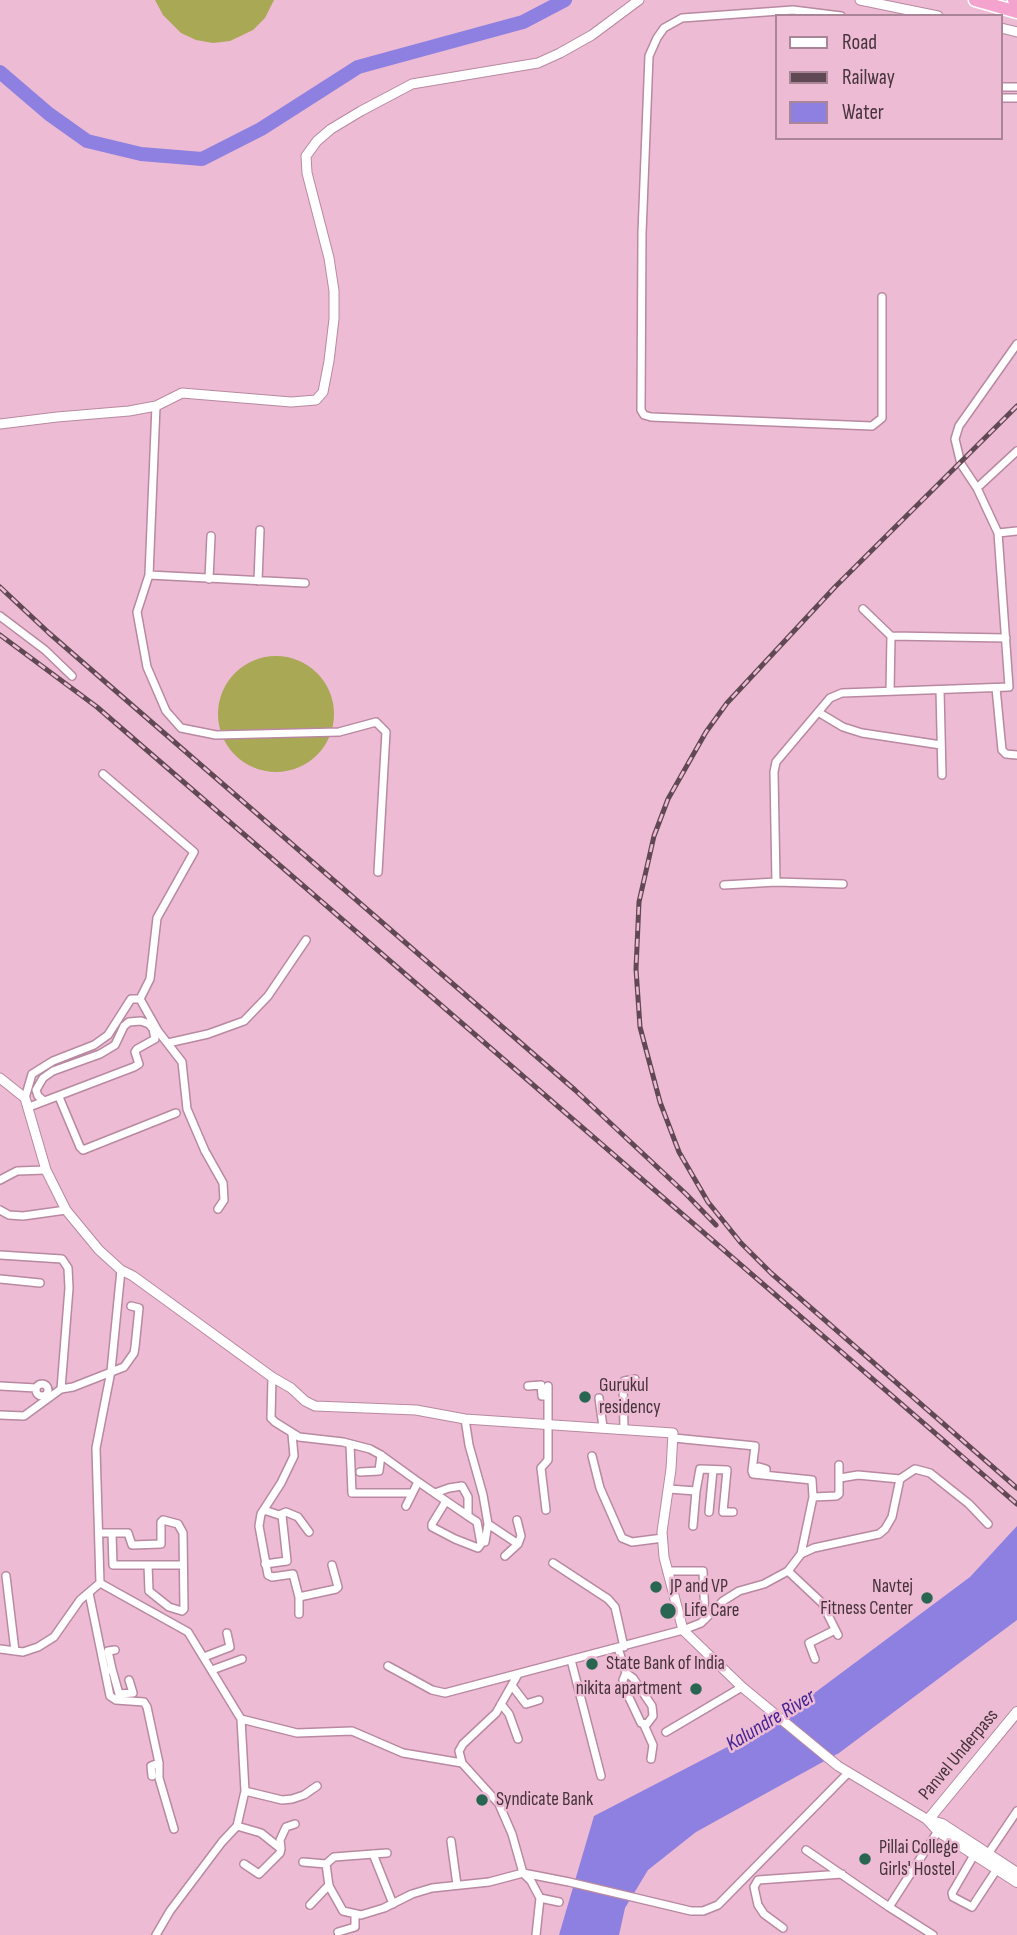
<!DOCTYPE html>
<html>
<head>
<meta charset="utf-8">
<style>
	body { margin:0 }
	#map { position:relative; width:1017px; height:1935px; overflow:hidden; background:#edbbd3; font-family:"Sofia Sans Condensed",sans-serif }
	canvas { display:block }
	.legend { position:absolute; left:775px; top:14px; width:228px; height:126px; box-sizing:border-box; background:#edbbd3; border:2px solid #aa8597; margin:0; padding:9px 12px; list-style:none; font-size:21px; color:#46333c }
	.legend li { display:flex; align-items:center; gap:14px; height:35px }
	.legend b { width:35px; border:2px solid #aa8597 }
</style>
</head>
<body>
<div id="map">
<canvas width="1017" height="1935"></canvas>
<ul class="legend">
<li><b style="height:9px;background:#fff"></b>Road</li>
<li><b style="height:9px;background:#614954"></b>Railway</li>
<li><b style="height:19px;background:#8d80e1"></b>Water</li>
</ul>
</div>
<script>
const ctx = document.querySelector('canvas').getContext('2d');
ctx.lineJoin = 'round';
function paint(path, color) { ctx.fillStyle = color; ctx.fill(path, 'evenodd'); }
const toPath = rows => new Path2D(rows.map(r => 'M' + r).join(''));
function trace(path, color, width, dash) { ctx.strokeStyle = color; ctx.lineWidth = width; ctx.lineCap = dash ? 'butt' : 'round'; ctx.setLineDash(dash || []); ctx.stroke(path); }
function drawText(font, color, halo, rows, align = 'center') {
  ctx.font = font + ' "Sofia Sans Condensed",sans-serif'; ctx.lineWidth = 5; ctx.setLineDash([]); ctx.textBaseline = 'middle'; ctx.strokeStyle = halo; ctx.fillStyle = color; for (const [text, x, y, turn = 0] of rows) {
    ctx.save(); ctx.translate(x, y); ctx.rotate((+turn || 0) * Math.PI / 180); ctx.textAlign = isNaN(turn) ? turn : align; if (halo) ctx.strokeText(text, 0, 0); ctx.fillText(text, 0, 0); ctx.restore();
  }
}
paint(toPath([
	[155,0,274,0,265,18,253,30,230,41,213,43,196,40,181,33,163,15],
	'218 714a58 58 0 1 1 116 0a58 58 0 1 1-116 0Z'
]), '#a9a854');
paint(toPath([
	[1017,1526,1017,1620,839,1753,696,1832,648,1870,625,1908,619,1935,559,1935,594,1816,762,1729,797,1706,970,1577]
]), '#8d80e1');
trace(toPath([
	[0,72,49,114,87,141,141,154,202,159,261,129,358,67,523,22,565,0]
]), '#8d80e1', 14);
const minor = toPath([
	[841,16,793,10,682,18,664,28,657,38,649,56,642,233,641,410,644,415,651,417,872,426,882,418,882,297],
	[1001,87,1017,87],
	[1001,98,1017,98],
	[156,406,149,575,137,612,147,667,166,711,181,728,216,735,339,732,376,722,386,732,378,872],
	[977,488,1017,451],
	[998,533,1017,531],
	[149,575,305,583],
	[209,579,211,536],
	[258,581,260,530],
	[863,609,891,636,1006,638],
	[0,616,45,650,72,676],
	[996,688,1002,750,1006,754,1017,755],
	[940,690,942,775],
	[890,691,891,636],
	[818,712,843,727,862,733,941,745],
	[103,774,194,852,157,918,150,979,140,999],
	[776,882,774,772,776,762,830,698,842,693,1009,687,998,533,977,488,961,464,955,439,959,426,1017,344],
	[724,885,776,882,843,884],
	[168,1043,208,1034,244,1021,268,996,306,940],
	[59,1097,80,1147,83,1150,176,1113],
	[25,1098,32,1074,53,1061,94,1045,108,1035,131,999,140,999,158,1031,182,1062,187,1109,205,1151,223,1183,224,1200,218,1209],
	[29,1107,134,1067,139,1064,135,1052,137,1049,155,1039,153,1029,149,1024,141,1021,129,1022,124,1026,115,1045,100,1054,53,1071,43,1078,36,1090,38,1096,44,1101],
	[0,1180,17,1171,46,1170],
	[0,1210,9,1215,23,1216,66,1210],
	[0,1255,62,1259,68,1268,69,1288,61,1389],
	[0,1279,40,1283],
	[272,1377,271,1418,275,1422,299,1437,343,1442,370,1449,381,1455,417,1481,446,1501,468,1516,477,1522,481,1544,478,1548,455,1539,432,1527,432,1524,446,1501],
	'36 1390a6 6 0 1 1 12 0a6 6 0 1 1-12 0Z',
	[0,1386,36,1388],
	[528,1386,541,1385,542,1396,548,1396],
	[599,1398,603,1427],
	[0,1415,24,1416,61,1389,73,1387,124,1367,134,1353,135,1347,139,1308,131,1306],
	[465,1419,469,1445,483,1495,488,1524,518,1544,521,1536,517,1520],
	[624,1429,623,1383,624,1381,635,1379],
	[292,1434,294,1456,281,1483,261,1514,259,1526,268,1575,272,1577,293,1574,299,1597,299,1614],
	[674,1438,755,1446,752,1471,753,1474,812,1480,813,1497,801,1554],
	[350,1444,352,1493,411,1493],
	[592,1456,600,1488,622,1538,632,1542,663,1538],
	[360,1472,379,1471,381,1455],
	[758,1474,759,1467,766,1469,766,1475],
	[840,1478,858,1475,900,1479],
	[669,1489,696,1491,693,1526],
	[696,1491,700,1469,727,1470,723,1512,733,1512],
	[435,1493,449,1488,462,1486,468,1497,468,1516],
	[813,1497,836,1496,839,1494,839,1465],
	[406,1506,418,1482],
	[264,1510,279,1515,286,1512,298,1517,309,1532],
	[546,1510,541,1468,548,1460,548,1386],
	[709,1512,713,1470],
	[99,1533,128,1533,132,1545,161,1544,161,1522,163,1520,178,1524,183,1533,184,1609,182,1611,169,1607,149,1591,148,1565,113,1565,112,1533],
	[485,1542,488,1524],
	[505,1556,518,1544],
	[553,1563,608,1599,615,1607,624,1647],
	[265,1564,287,1561,282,1515],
	[147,1565,183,1565],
	[667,1571,703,1571,705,1619],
	[788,1571,822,1603,838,1635],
	[6,1576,15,1651],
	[100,1583,188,1632,241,1719,245,1791,237,1826,222,1842,170,1911,156,1935],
	[89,1593,110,1696,116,1700,144,1702,147,1707,159,1763,159,1778,174,1829],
	[299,1597,336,1589,338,1587,332,1565],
	[618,1648,626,1673,633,1678,652,1706,653,1716,647,1724,641,1723,625,1689,623,1680,626,1673],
	[0,1649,23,1652,38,1647,54,1637,80,1600,100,1583,96,1448,111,1371,121,1270],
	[204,1657,230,1647,227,1633],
	[815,1659,809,1643,835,1630],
	[571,1660,601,1776],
	[388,1666,432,1690,445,1693,683,1630,701,1623,723,1601,739,1591,764,1584,788,1571,801,1554,814,1548,879,1534,885,1529,892,1517,900,1479,915,1469,930,1473,969,1504,988,1524],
	[112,1669,119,1694,133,1693,129,1680],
	[108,1670,112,1669,108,1651,115,1650],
	[212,1670,242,1659],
	[517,1676,496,1713,463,1744,459,1751,462,1763,499,1804,512,1834,523,1873,531,1881,540,1898,536,1935],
	[513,1687,526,1704,539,1700],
	[501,1704,509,1714,518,1739],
	[241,1719,297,1733,352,1731,403,1753,462,1763],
	[644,1725,653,1745,651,1759],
	[666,1732,742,1687],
	[152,1776,151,1766,159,1763],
	[245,1791,282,1800,292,1799,304,1795,317,1786],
	[237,1826,261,1833,281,1849,280,1840,286,1827,295,1824],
	[451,1841,457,1885],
	[806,1850,889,1907],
	[387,1853,334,1857,326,1864,329,1886,343,1911,361,1915,384,1908,412,1894,432,1888,489,1882,523,1873,569,1882,691,1911,703,1911,718,1905,848,1773],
	[373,1854,393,1904],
	[988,1854,1017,1811],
	[974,1855,952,1893,953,1897,972,1907,997,1869],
	[303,1862,326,1864],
	[244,1864,259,1874,280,1853,281,1849],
	[540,1898,559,1902],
	[310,1905,329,1885],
	[783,1928,764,1914,758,1905,754,1887,758,1880,842,1874],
	[338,1932,355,1927,355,1915],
	[933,1935,889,1907,938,1831]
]);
const tertiary = toPath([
	[860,0,938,16],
	[1001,28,1017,32],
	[0,424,57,417,129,411,156,406,182,393,291,402,316,400,323,392,329,361,334,319,334,291,329,258,307,173,306,156,317,141,331,129,361,111,412,84,538,63,560,53,592,35,639,0],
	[0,1078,25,1098,46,1170,66,1210,99,1250,121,1270,133,1276,272,1377,291,1388,305,1401,315,1406,416,1410,465,1419,673,1433,671,1469,662,1532,664,1557,683,1630,742,1687,838,1766,928,1820]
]);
const secondary = toPath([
	[928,1820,1017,1712],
	[928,1820,938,1831,1017,1882],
	[928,1820,942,1824,1017,1873]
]);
const trunk = toPath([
	[975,0,1017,12],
	[1014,0,1017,1]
]);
trace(minor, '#b889a0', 10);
trace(tertiary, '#b889a0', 11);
trace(secondary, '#b889a0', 12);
trace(trunk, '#fff', 15);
trace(minor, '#fff', 7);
trace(tertiary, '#fff', 9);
trace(secondary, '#fff', 10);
trace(trunk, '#f4a2ce', 12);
const rail = toPath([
	[1017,406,835,587,727,703,706,732,668,799,654,836,639,902,636,969,640,1027,660,1102,679,1152,708,1202,741,1243,771,1273,1017,1488],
	[0,587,49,633,575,1090,686,1194,716,1225],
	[0,635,97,707,1017,1504]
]);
trace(rail, '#614954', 5);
trace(rail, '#edbbd3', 2.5, [8]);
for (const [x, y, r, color] of [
	[585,1397,7,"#296652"],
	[656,1587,7,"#296652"],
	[927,1598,7,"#296652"],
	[668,1611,9,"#296652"],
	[592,1664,7,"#296652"],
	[696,1689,7,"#296652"],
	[482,1800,7,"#296652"],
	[865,1859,7,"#296652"]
]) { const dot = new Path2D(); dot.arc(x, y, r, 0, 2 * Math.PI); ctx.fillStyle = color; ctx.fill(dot); trace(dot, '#edbbd3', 2.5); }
drawText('19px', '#46333c', '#edbbd3', [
	["Gurukul",599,1386],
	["residency",599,1408],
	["JP and VP",670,1587],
	["Navtej",913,1587,"right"],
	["Fitness Center",913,1609,"right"],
	["Life Care",684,1611],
	["State Bank of India",606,1664],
	["nikita apartment",682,1689,"right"],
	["Syndicate Bank",496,1800],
	["Pillai College",879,1848],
	["Girls' Hostel",879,1870]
], 'left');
drawText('19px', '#46333c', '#edbbd3', [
	["Panvel Underpass",959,1755,-50]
]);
drawText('italic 21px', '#432495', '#edbbd3', [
	["Kalundre River",771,1721,-31]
]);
</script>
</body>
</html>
